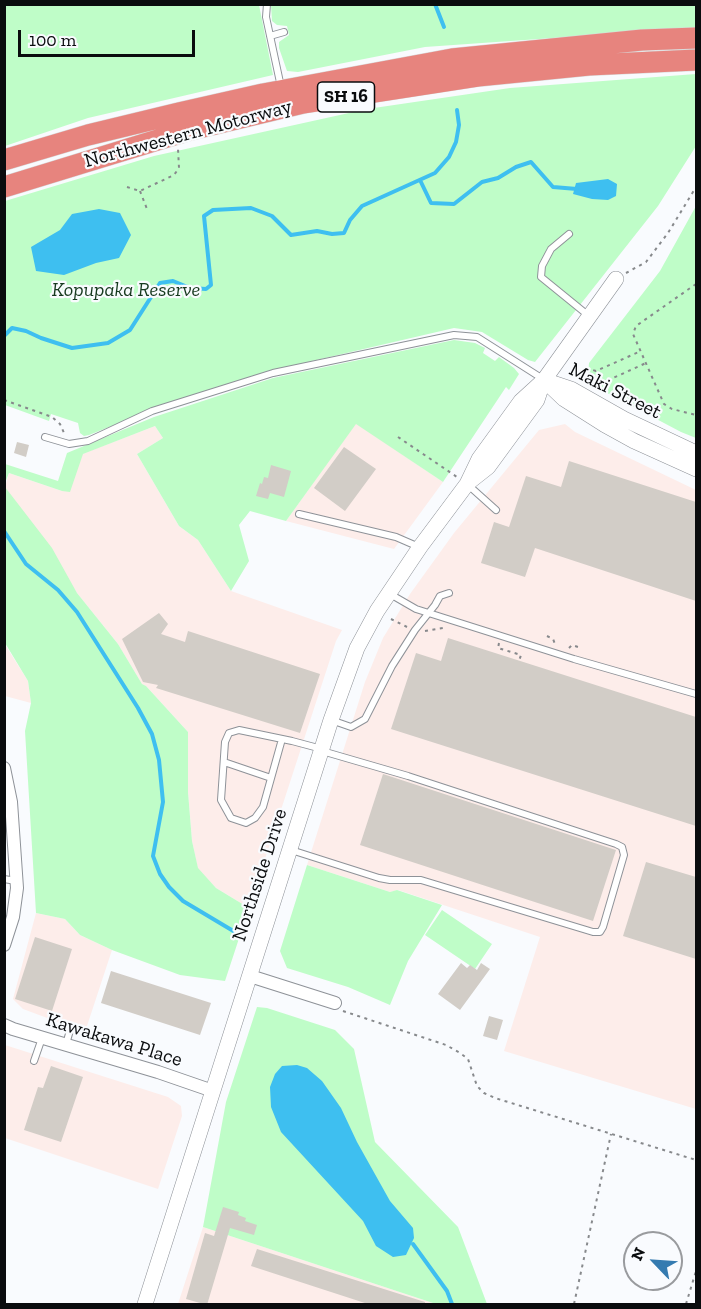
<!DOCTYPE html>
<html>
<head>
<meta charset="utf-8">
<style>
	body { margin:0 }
	#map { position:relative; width:701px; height:1309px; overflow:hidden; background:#f9fbfe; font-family:"Zilla Slab",serif }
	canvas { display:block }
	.frame { position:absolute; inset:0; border:6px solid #0a0c0e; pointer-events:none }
	.north { position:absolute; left:623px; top:1231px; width:60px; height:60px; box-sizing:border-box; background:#f9fbfe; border:2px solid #999b9e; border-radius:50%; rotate:295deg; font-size:16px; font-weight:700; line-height:24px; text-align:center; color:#0a0c0e }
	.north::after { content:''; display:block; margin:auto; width:21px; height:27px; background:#357bb0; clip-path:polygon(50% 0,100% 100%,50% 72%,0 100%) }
	.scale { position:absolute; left:18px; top:30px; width:177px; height:27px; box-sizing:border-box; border:3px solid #0a0c0e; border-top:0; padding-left:8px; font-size:18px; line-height:21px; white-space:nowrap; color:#0a0c0e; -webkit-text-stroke:4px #f9fbfe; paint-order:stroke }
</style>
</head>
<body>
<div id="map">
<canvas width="701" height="1309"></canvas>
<div class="frame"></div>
<div class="north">N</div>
<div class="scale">100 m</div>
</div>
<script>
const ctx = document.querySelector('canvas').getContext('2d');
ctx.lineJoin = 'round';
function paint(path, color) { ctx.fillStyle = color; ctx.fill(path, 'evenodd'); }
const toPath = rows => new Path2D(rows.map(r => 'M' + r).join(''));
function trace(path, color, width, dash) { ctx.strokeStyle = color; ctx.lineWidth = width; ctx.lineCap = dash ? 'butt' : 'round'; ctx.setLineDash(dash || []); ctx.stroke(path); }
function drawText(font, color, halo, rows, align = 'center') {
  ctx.font = font + ' "Zilla Slab",serif'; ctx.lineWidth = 4.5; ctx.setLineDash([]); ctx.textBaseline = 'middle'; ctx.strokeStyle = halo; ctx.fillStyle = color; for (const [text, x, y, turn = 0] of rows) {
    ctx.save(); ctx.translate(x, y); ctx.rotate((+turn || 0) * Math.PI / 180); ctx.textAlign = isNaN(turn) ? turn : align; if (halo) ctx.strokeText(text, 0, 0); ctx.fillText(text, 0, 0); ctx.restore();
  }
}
paint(toPath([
	[356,423,443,482,394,549,286,521],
	[565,424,575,432,696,490,696,1109,504,1051,540,937,398,890,390,892,307,865,365,682,383,638,410,594,454,533,539,430],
	[155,426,163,438,137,454,179,526,198,540,231,591,342,630,336,641,249,908,216,888,198,869,192,841,188,792,188,732,146,686,142,684,118,644,77,593,5,487,9,473,62,491,82,454],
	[4,643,28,681,31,703,5,696],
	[36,913,65,919,80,935,112,950,85,1032,23,1009,13,999],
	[5,1045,168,1097,181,1106,182,1116,158,1189,5,1138],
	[203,1227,436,1304,178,1304]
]), '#fdedea');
paint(toPath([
	[4,5,259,5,273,75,88,118,5,146],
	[271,5,696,5,696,28,425,47,298,72,287,71,279,48,279,42,289,35,287,26,277,25,272,21],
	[696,74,696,146,658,206,535,362,528,360,482,332,454,328,265,372,172,402,89,435,84,436,80,433,78,423,51,414,49,421,5,405,5,201,154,156,367,109,510,88],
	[696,206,696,438,681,432,592,385,588,376,589,363,660,271],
	[454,340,475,343,485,348,483,353,495,361,499,357,514,368,519,374,509,390,506,387,443,482,356,424,286,521,250,511,239,525,249,561,231,591,198,540,179,526,137,454,163,438,155,426,83,454,70,492,62,491,9,473,5,483,5,464,58,481,67,453,154,417,273,378],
	[5,487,52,548,77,593,118,644,142,684,146,686,188,732,188,792,192,841,198,868,216,888,249,908,225,981,180,975,112,950,80,935,65,919,36,913,25,731,31,703,28,681,5,643],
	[307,865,390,892,397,890,442,905,408,961,390,1005,348,987,287,968,280,951],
	[442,910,492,944,475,969,425,935],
	[257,1007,267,1008,335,1030,354,1049,375,1142,458,1227,487,1304,436,1304,203,1227,226,1102]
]), '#bffdc8');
paint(toPath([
	[608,179,617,184,616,196,608,200,592,199,573,194,576,183],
	[99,209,120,213,131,235,119,258,96,263,64,275,36,271,31,247,60,230,72,214],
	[297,1065,307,1068,322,1081,341,1108,357,1142,390,1201,413,1228,414,1238,406,1255,393,1257,376,1246,363,1221,281,1132,271,1107,270,1087,275,1074,282,1066]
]), '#3ebff0');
trace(toPath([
	[435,4,444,27],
	[420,180,431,203,454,204,482,182,498,178,516,167,531,162,553,187,577,189],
	[4,336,12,328,26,331,41,338,72,348,108,343,130,330,160,283,173,281,190,288,206,289,211,285,204,216,213,210,251,208,272,216,291,235,317,231,332,234,344,233,350,220,362,206,435,173,449,157,456,142,459,125,457,110],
	[4,531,26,564,58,590,77,612,138,708,152,734,159,760,163,802,153,856,160,874,169,887,183,901,235,932],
	[413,1244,447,1291,452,1304]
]), '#3ebff0', 4);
paint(toPath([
	[17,442,29,445,26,457,14,453],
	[344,447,376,469,345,511,314,488],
	[569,461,696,502,696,601,535,548,525,577,481,563,494,522,509,527,526,476,561,487],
	[271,465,291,471,284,497,270,493,268,499,256,496,260,483,262,484,264,477,268,478],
	[159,613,168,624,161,634,185,642,188,631,320,674,300,733,156,688,158,685,143,682,122,639],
	[448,638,696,717,696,826,391,729,416,653,441,661],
	[383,774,616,850,593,921,360,845],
	[646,862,696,877,696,959,623,936],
	[35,937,72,949,52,1011,15,999],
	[461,963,467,968,470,965,477,970,481,963,490,969,460,1010,438,994],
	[111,971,211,1003,200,1035,101,1003],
	[489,1016,503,1020,497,1040,483,1036],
	[51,1066,83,1077,61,1142,24,1130,38,1087,43,1088],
	[223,1207,239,1212,238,1215,246,1218,245,1221,257,1225,254,1235,230,1228,207,1305,186,1299,205,1233,214,1236],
	[257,1249,425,1302,425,1305,371,1305,251,1266]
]), '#d2cdc7');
const service = toPath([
	[267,4,266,17,281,87],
	[270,36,284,32],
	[569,234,551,249,542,266,541,277,589,316],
	[45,437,69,444,88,441,152,411,273,373,454,335,477,337,543,379],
	[467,484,496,510],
	[299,514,396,537,419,547],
	[390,594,416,609,574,659,696,694],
	[331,720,351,727,365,719,392,666,415,630,435,605,440,596,449,593],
	[282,739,263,807,255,818,246,823,231,818,221,800,225,742,229,733,239,730,292,741,322,749],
	[224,762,271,778],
	[291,850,379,878,390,880,421,880,593,932,600,932,603,927,624,855,622,847,616,844,408,776,322,751],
	[4,879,16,881],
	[66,1044,71,1027],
	[34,1061,42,1038]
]);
const minor = toPath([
	[4,768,11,802,17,888,13,917,4,945],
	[250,976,335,1003],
	[4,1025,13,1029,158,1072,213,1091]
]);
const tertiary = toPath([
	[544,380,564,399,605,425,634,441,696,469],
	[550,382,571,389,624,419,696,453],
	[469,482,488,467,537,400,543,382],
	[145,1304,331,720,357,648,377,611,420,547,467,484,479,459,521,401,544,380,616,279]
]);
const motorway = toPath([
	[4,160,88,135,179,113,263,94,452,59,642,40,696,38],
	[4,187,190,130,303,103,478,76,589,65,696,60]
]);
trace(service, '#8e9298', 8);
trace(minor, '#8e9298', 14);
trace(tertiary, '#8e9298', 16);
trace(motorway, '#d8d8d8', 22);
trace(toPath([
	[127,187,140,191,174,175,179,168,178,149],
	[140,191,147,209],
	[626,273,646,262,668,233,696,187],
	[696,284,636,326,633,334,664,404,672,409,696,415],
	[586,368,596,371,641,351],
	[597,390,600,384,646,363],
	[4,400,52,417,60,424,64,433],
	[398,437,457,477],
	[391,619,407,627],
	[425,631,443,628],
	[547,636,553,639,555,644],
	[499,643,498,648,521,655,519,661],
	[569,648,572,645,578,647],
	[343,1011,446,1045,460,1053,468,1059,477,1086,484,1093,495,1098,696,1160],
	[574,1304,611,1134],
	[686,1304,696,1271]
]), '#87898c', 2, [3, 4.5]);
trace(service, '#fff', 6);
trace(minor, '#fff', 12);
trace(tertiary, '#fff', 15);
trace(motorway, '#e7847e', 21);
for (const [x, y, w] of [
	[346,97,57]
]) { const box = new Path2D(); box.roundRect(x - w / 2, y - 15, w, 30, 4.5); ctx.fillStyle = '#f9fbfe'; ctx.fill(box); trace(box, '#0a0c0e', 1.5); }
drawText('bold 18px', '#0a0c0e', null, [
	["SH 16",346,97]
]);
drawText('20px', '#0a0c0e', '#f9fbfe', [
	["Northwestern Motorway",188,134,-15],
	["Maki Street",615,391,27],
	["Northside Drive",260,875,-72],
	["Kawakawa Place",114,1040,17]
]);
drawText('italic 20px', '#173a1f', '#f9fbfe', [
	["Kopupaka Reserve",126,290]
]);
</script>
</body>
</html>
